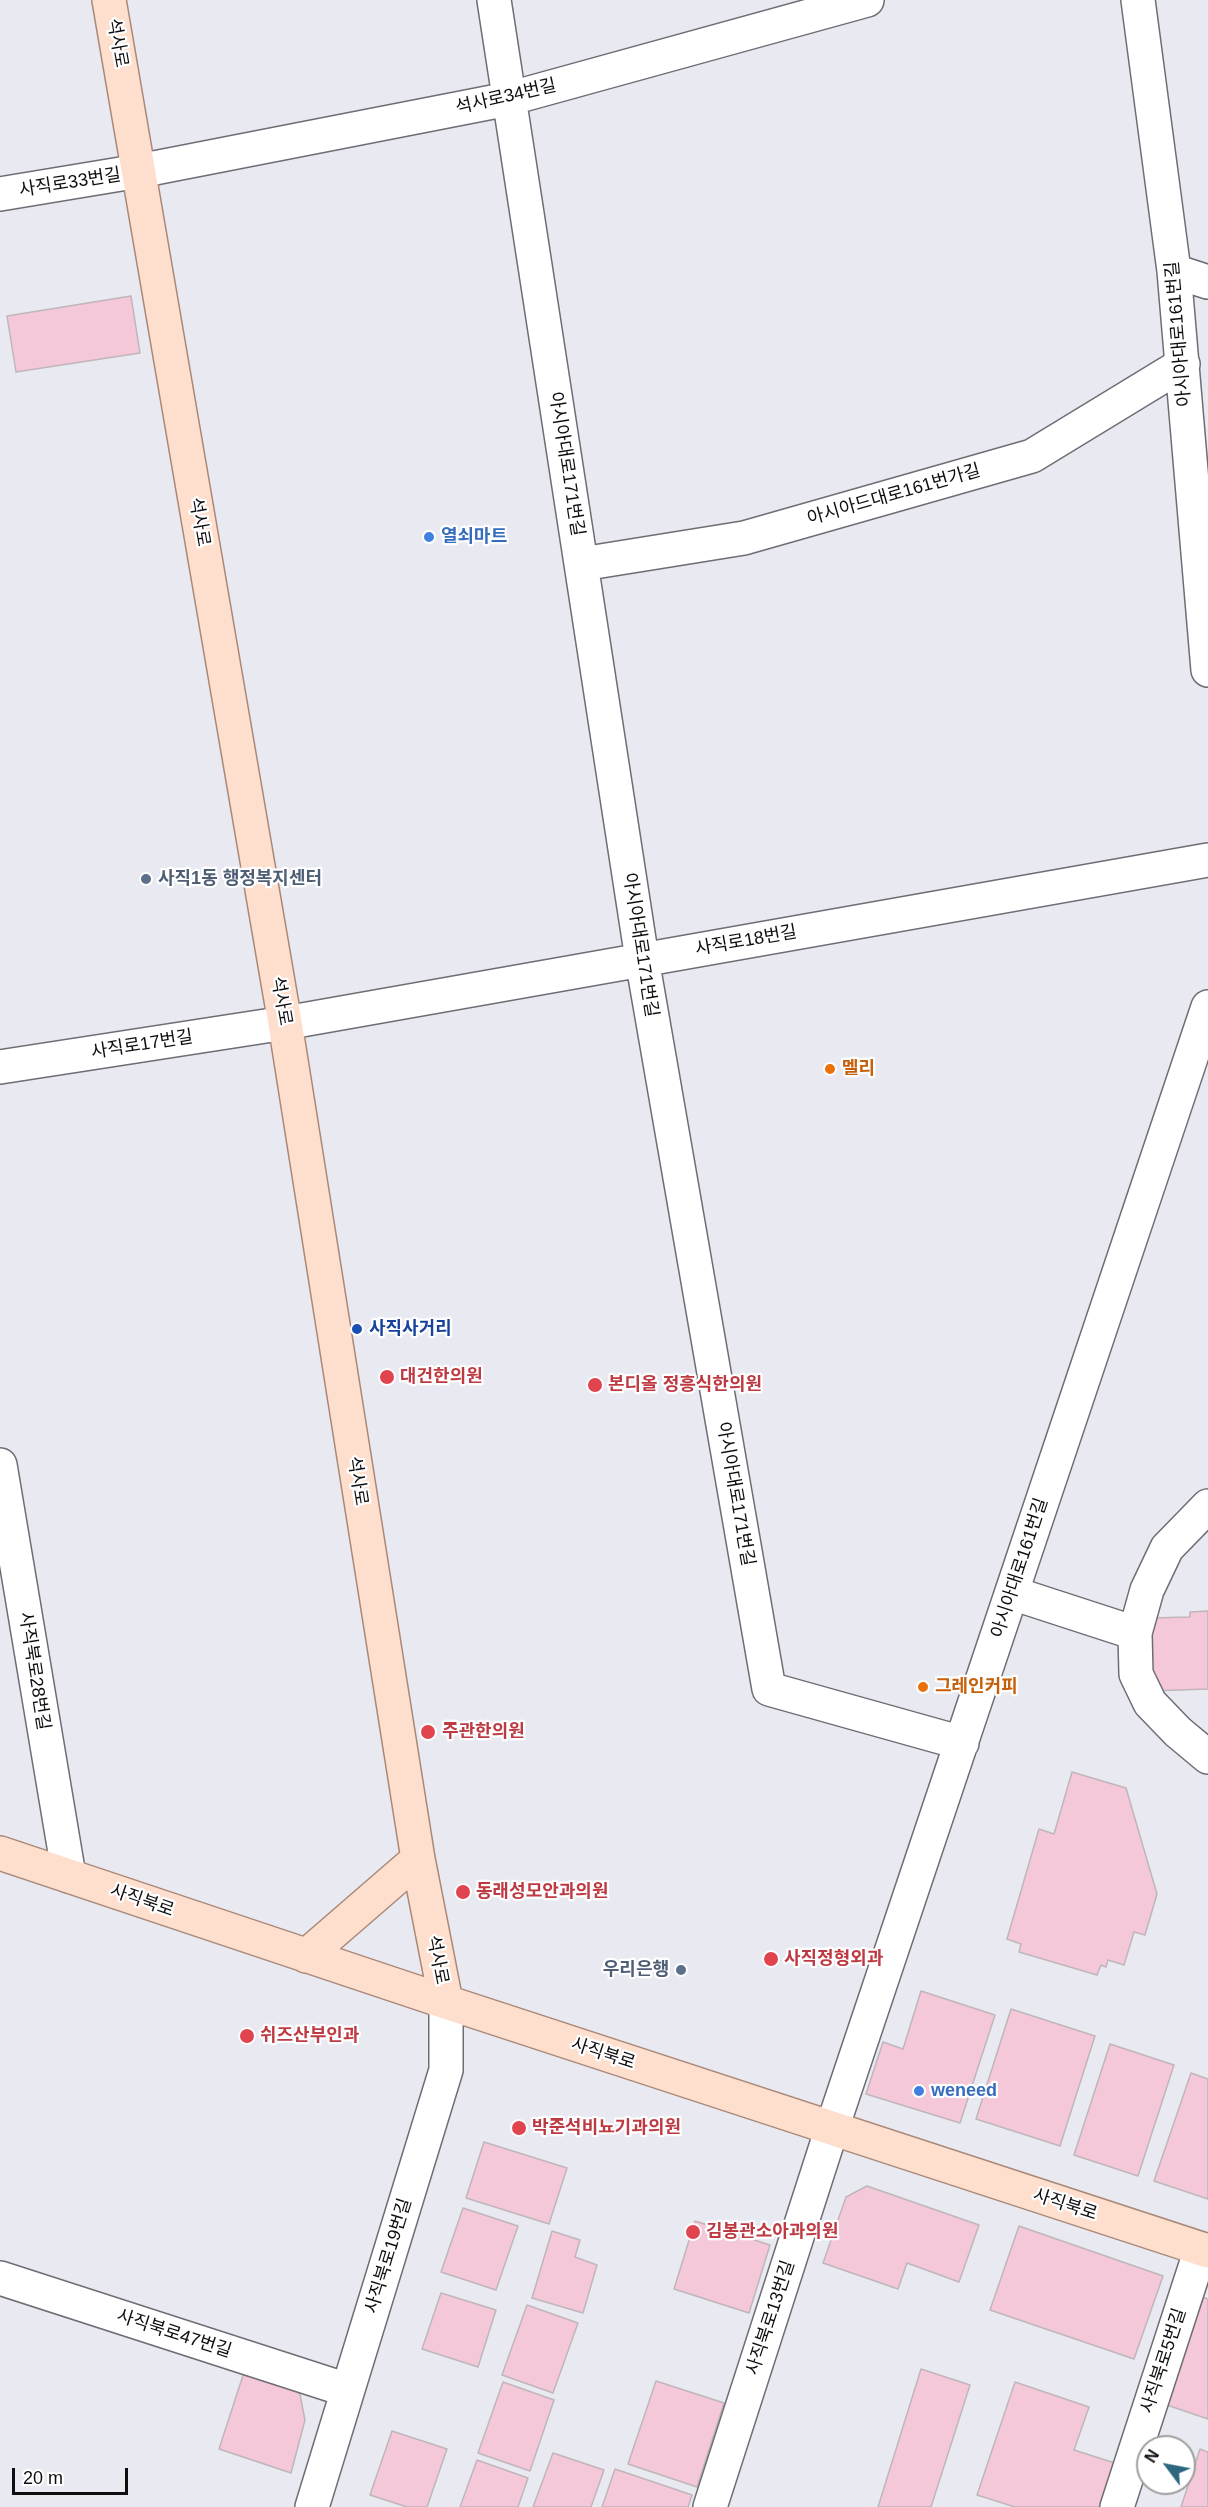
<!DOCTYPE html>
<html>
<head>
<meta charset="utf-8">
<style>
	body { margin:0 }
	#map { position:relative; width:1208px; height:2507px; overflow:hidden; background:#e9e9f2; font-family:Helvetica,sans-serif }
	canvas { display:block }
	.north { position:absolute; left:1136px; top:2435px; width:60px; height:60px; box-sizing:border-box; background:#fff; border:2px solid #9f9fa0; border-radius:50%; rotate:302deg; font-size:16px; font-weight:700; line-height:24px; text-align:center; color:#0e0e11 }
	.north::after { content:''; display:block; margin:auto; width:21px; height:27px; background:#2c667f; clip-path:polygon(50% 0,100% 100%,50% 72%,0 100%) }
	.scale { position:absolute; left:12px; top:2468px; width:116px; height:27px; box-sizing:border-box; border:3px solid #0e0e11; border-top:0; padding-left:8px; font-size:18px; line-height:21px; white-space:nowrap; color:#0e0e11; -webkit-text-stroke:4px #fff; paint-order:stroke }
</style>
</head>
<body>
<div id="map">
<canvas width="1208" height="2507"></canvas>
<div class="north">N</div>
<div class="scale">20 m</div>
</div>
<script>
const ctx = document.querySelector('canvas').getContext('2d');
ctx.lineJoin = 'round';
function paint(path, color) { ctx.fillStyle = color; ctx.fill(path, 'evenodd'); }
const toPath = rows => new Path2D(rows.map(r => 'M' + r).join(''));
function trace(path, color, width, dash) { ctx.strokeStyle = color; ctx.lineWidth = width; ctx.lineCap = dash ? 'butt' : 'round'; ctx.setLineDash(dash || []); ctx.stroke(path); }
function drawText(font, color, halo, rows, align = 'center') {
  ctx.font = font + ' Helvetica,"Noto Sans KR",sans-serif'; ctx.lineWidth = 4.5; ctx.setLineDash([]); ctx.textBaseline = 'middle'; ctx.strokeStyle = halo; ctx.fillStyle = color; for (const [text, x, y, turn = 0] of rows) {
    ctx.save(); ctx.translate(x, y); ctx.rotate((+turn || 0) * Math.PI / 180); ctx.textAlign = isNaN(turn) ? turn : align; if (halo) ctx.strokeText(text, 0, 0); ctx.fillText(text, 0, 0); ctx.restore();
  }
}
const building = toPath([
	[131,296,140,353,16,372,7,316,131,296],
	[1208,1611,1208,1689,1152,1691,1150,1618,1190,1617,1190,1612,1208,1611],
	[1072,1772,1126,1788,1157,1894,1145,1935,1134,1932,1124,1965,1108,1960,1106,1967,1101,1965,1097,1975,1019,1952,1021,1944,1007,1939,1039,1829,1054,1834,1072,1772],
	[921,1991,995,2015,960,2123,866,2094,883,2042,903,2049,921,1991],
	[1011,2009,1095,2036,1060,2146,976,2119,1011,2009],
	[1110,2044,1174,2065,1138,2176,1074,2155,1110,2044],
	[1191,2073,1208,2079,1208,2199,1154,2181,1191,2073],
	[484,2142,567,2168,549,2224,466,2198,484,2142],
	[867,2186,979,2225,959,2282,907,2263,898,2289,823,2263,846,2197,867,2186],
	[463,2208,518,2226,496,2290,441,2272,463,2208],
	[695,2221,770,2245,749,2313,674,2289,695,2221],
	[1019,2226,1163,2276,1134,2359,990,2310,1019,2226],
	[552,2231,580,2240,575,2257,597,2265,583,2313,532,2298,552,2231],
	[441,2293,496,2310,478,2367,422,2349,441,2293],
	[1197,2295,1208,2299,1208,2419,1161,2403,1197,2295],
	[527,2305,578,2323,553,2393,502,2375,527,2305],
	[247,2363,297,2379,305,2420,291,2473,219,2449,247,2363],
	[921,2369,970,2385,931,2507,878,2507,921,2369],
	[656,2381,724,2403,697,2487,628,2464,656,2381],
	[503,2382,554,2400,530,2471,478,2453,503,2382],
	[1015,2382,1089,2407,1074,2450,1118,2464,1104,2507,1015,2507,977,2495,1015,2382],
	[392,2431,447,2449,427,2507,407,2507,370,2495,392,2431],
	[1200,2449,1208,2452,1208,2507,1181,2507,1200,2449],
	[553,2453,604,2470,591,2507,533,2507,553,2453],
	[477,2460,528,2478,518,2507,460,2507,477,2460],
	[615,2469,692,2495,688,2507,602,2507,615,2469]
]);
paint(building, '#f4c7d9');
trace(building, '#bfb6b9', 1.5);
const minor = toPath([
	[494,0,642,959,769,1689,962,1743],
	[1138,0,1174,271,1208,670],
	[0,194,139,171,508,99,867,0],
	[1174,271,1208,282],
	[582,564,744,538,1032,456,1183,364],
	[0,1067,285,1023,1208,860],
	[0,1465,69,1876],
	[1208,1506,1167,1548,1147,1590,1135,1633,1136,1674,1150,1703,1178,1732,1208,1757],
	[1012,1593,1135,1633],
	[0,2278,347,2390],
	[312,2507,446,2070,446,2002],
	[710,2507,832,2128,1208,1007],
	[1117,2507,1201,2249]
]);
const major = toPath([
	[109,0,285,1023,418,1859,446,2002],
	[0,1853,446,2002,1208,2251],
	[306,1956,418,1859]
]);
trace(minor, '#6e6d75', 36);
trace(major, '#a98877', 36);
trace(minor, '#fff', 33);
trace(major, '#fedfce', 33);
for (const [x, y, r, color] of [
	[429,537,6,"#3f7fe0"],
	[146,879,6,"#5c6f8a"],
	[830,1069,6,"#e8710a"],
	[357,1329,6,"#1a4fb4"],
	[387,1377,8,"#e0444e"],
	[595,1385,8,"#e0444e"],
	[923,1687,6,"#e8710a"],
	[428,1732,8,"#e0444e"],
	[463,1892,8,"#e0444e"],
	[771,1959,8,"#e0444e"],
	[681,1970,6,"#5c6f8a"],
	[247,2036,8,"#e0444e"],
	[919,2091,6,"#3f7fe0"],
	[519,2128,8,"#e0444e"],
	[693,2232,8,"#e0444e"]
]) { const dot = new Path2D(); dot.arc(x, y, r, 0, 2 * Math.PI); ctx.fillStyle = color; ctx.fill(dot); trace(dot, '#fff', 2); }
drawText('18px', '#0e0e11', '#fff', [
	["석사로",117,43,80],
	["석사로34번길",506,97,-13],
	["사직로33번길",70,183,-9],
	["아시아대로161번길",1179,334,-95],
	["아시아대로171번길",566,464,81],
	["아시아드대로161번가길",894,495,-16],
	["석사로",199,522,80],
	["사직로18번길",746,941,-10],
	["아시아대로171번길",640,945,81],
	["석사로",281,1001,80],
	["사직로17번길",142,1045,-9],
	["석사로",357,1481,81],
	["아시아대로171번길",735,1494,80],
	["아시아대로161번길",1020,1568,-72],
	["사직북로28번길",34,1671,81],
	["사직북로",142,1901,19],
	["석사로",437,1960,79],
	["사직북로",603,2054,18],
	["사직북로",1065,2205,18],
	["사직북로19번길",389,2256,-73],
	["사직북로13번길",771,2318,-72],
	["사직북로47번길",174,2334,18],
	["사직북로5번길",1164,2361,-72]
]);
drawText('bold 18px', '#366cbe', '#fff', [
	["열쇠마트",441,537],
	["weneed",931,2091]
], 'left');
drawText('bold 18px', '#4e5e75', '#fff', [
	["사직1동 행정복지센터",158,879],
	["우리은행",669,1970,"right"]
], 'left');
drawText('bold 18px', '#c56008', '#fff', [
	["멜리",842,1069],
	["그레인커피",935,1687]
], 'left');
drawText('bold 18px', '#164399', '#fff', [
	["사직사거리",369,1329]
], 'left');
drawText('bold 18px', '#be3a42', '#fff', [
	["대건한의원",400,1377],
	["본디올 정흥식한의원",608,1385],
	["주관한의원",442,1732],
	["동래성모안과의원",476,1892],
	["사직정형외과",784,1959],
	["쉬즈산부인과",260,2036],
	["박준석비뇨기과의원",532,2128],
	["김봉관소아과의원",706,2232]
], 'left');
</script>
</body>
</html>
